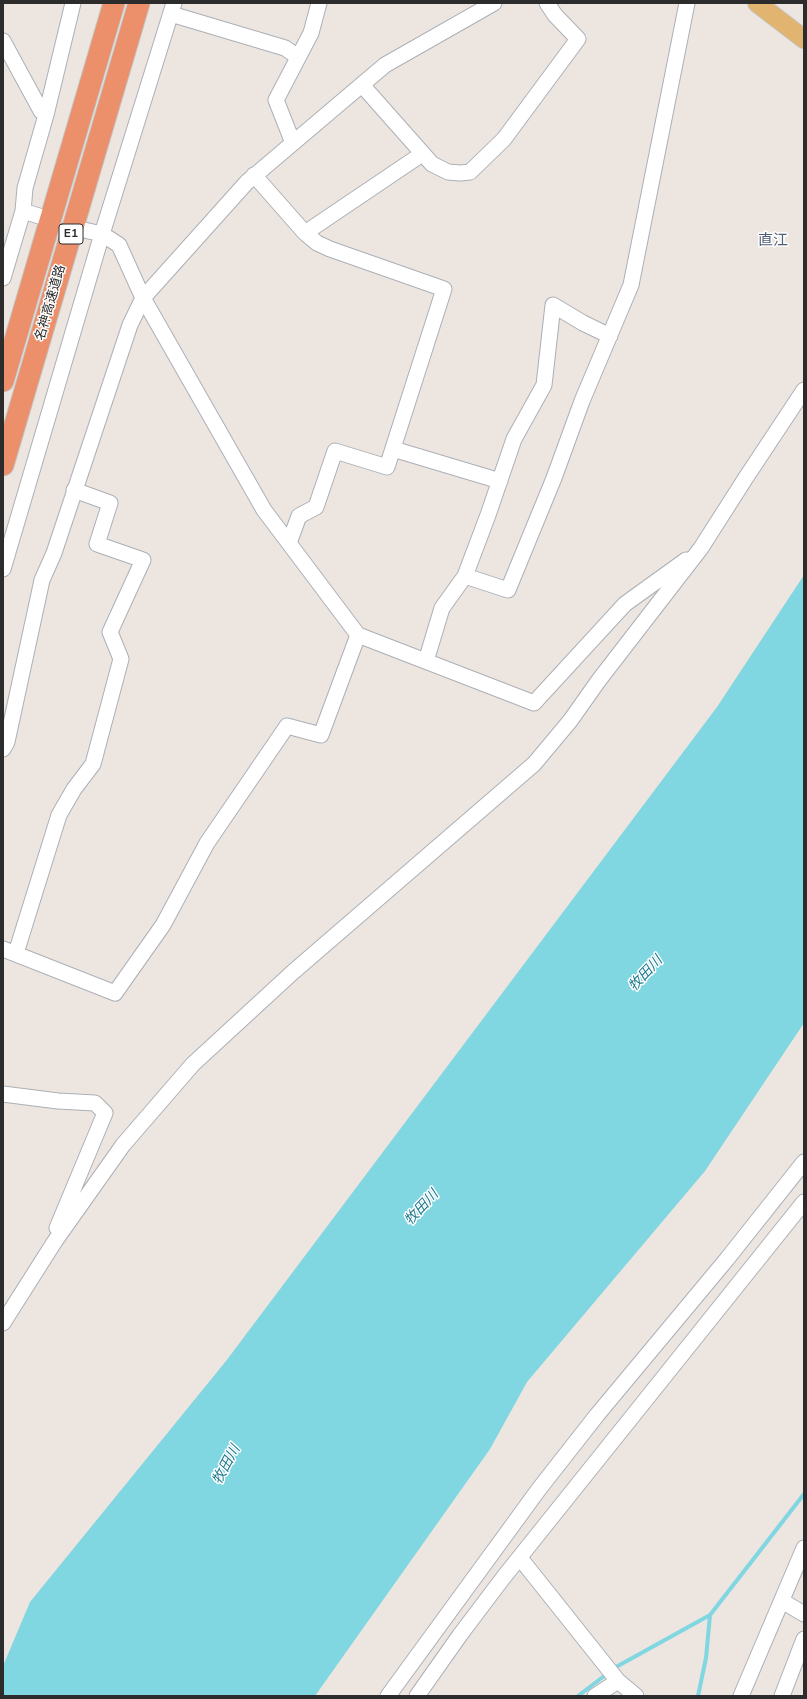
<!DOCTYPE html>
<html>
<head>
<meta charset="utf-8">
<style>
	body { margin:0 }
	#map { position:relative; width:807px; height:1699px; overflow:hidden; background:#ece5e0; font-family:"Nunito Sans",sans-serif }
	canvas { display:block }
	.frame { position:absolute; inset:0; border:4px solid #2c2c2c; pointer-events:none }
</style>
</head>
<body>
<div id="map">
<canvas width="807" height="1699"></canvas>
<div class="frame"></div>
</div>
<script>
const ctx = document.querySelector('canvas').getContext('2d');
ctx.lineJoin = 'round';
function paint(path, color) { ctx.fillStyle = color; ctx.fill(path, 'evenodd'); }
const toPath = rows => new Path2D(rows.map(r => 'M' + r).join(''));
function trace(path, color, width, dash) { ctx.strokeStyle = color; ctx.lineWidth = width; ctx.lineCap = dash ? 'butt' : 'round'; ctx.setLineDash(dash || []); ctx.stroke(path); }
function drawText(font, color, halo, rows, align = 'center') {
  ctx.font = font + ' "Nunito Sans","Noto Sans JP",sans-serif'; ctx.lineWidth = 3; ctx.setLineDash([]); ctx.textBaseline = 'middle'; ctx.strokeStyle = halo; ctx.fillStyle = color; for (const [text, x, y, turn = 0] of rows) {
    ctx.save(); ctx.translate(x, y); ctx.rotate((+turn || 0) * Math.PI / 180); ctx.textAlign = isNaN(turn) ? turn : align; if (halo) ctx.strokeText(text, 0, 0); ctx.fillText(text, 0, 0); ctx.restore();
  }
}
paint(toPath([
	[804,575,804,1023,705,1171,527,1382,490,1449,315,1696,3,1696,3,1666,30,1602,226,1361,717,707]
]), '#80d6e1');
trace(toPath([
	[578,1696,616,1667,710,1615,804,1494],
	[698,1696,706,1658,710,1615]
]), '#80d6e1', 4);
const minor = toPath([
	[171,14,285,48,298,57],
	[3,41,41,111,46,115],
	[362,85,432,164,448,172,460,173,470,172,504,139,578,39,555,15,547,3],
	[293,143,276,100,311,33,319,3],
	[254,175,305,233,317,243,330,249,444,289,387,467,335,451,316,507,299,516,289,543],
	[23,211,39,216],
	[84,230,102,234,119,245,143,298,264,510,358,635,534,703,625,604,686,560],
	[305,233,422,154],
	[3,278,23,211,25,188,46,115,73,3],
	[393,449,500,481],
	[3,569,102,234,174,3],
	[465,576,508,590,554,478,582,401,631,285,687,3],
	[426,661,442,608,465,576,488,515,514,439,544,385,553,305,583,323,610,336],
	[3,749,7,742,42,580,54,553,130,325,143,298,247,182,385,65,494,3],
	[3,949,115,993,163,925,207,843,287,726,321,735,358,635],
	[16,953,59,815,74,789,93,764,121,659,110,632,143,560,97,544,110,503,74,490],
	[3,1094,58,1101,95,1103,105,1113,57,1228],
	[3,1323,55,1241,123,1145,193,1064,293,972,534,764,570,721,599,680,701,548,745,479,804,390],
	[520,1558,618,1681,636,1696],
	[782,1601,804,1614],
	[388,1696,539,1489,597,1415,727,1259,804,1162],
	[417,1696,460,1635,503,1578,804,1202],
	[595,1696,618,1681],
	[741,1696,804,1548],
	[782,1696,804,1639]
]);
const major = toPath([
	[757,3,804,39]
]);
const highway = toPath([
	[3,381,114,3],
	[3,465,139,3]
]);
trace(minor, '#acb0b6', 17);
trace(major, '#c4c4c4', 20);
trace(highway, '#c4c4c4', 23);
trace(minor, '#fff', 15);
trace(major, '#e1b570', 18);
trace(highway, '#ec8f6b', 21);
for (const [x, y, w] of [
	[71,234,24]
]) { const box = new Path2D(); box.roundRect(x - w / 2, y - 10, w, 20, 3); ctx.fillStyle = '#fff'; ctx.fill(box); trace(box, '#2c2c2c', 1); }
drawText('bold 12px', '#2c2c2c', null, [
	["E1",71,234]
]);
drawText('13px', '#2c2c2c', '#fff', [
	["名神高速道路",51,303,-74]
]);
drawText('italic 14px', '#1d798e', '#fff', [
	["牧田川",646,974,-47],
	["牧田川",422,1208,-47],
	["牧田川",227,1465,-62]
]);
drawText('15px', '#515e78', '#fff', [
	["直江",773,241]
]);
</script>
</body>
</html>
